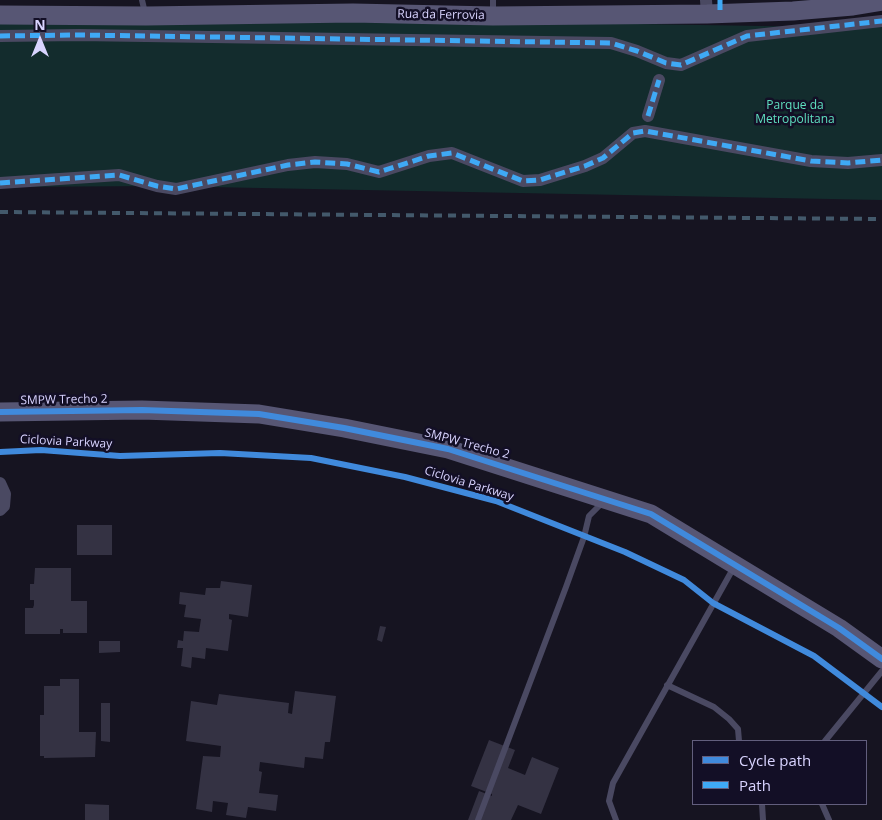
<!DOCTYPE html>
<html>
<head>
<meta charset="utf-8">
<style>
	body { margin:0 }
	#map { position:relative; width:882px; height:820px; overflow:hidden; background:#161421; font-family:"Open Sans",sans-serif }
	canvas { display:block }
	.legend { position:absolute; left:692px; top:740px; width:175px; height:65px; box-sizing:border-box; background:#130f26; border:1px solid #625e7d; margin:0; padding:6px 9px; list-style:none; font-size:15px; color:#d9d4ff }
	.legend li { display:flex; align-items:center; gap:10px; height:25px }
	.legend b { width:25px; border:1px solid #625e7d }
	.north { position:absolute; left:15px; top:15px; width:50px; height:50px; -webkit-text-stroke:4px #130f26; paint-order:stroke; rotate:0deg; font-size:14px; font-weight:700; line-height:20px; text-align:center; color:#d9d4ff }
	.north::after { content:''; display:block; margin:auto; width:18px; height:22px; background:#d9d4ff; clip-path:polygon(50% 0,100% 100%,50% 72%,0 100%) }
</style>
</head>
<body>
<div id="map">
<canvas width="882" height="820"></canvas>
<ul class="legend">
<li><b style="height:6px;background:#408adc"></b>Cycle path</li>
<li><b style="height:6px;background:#3fa9f5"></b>Path</li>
</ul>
<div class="north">N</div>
</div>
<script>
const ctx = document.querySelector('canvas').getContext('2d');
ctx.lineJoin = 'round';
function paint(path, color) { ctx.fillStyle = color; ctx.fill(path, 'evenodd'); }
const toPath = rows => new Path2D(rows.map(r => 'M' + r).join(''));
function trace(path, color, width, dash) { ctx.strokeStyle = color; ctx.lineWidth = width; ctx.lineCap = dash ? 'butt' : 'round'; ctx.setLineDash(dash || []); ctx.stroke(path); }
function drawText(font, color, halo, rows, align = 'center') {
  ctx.font = font + ' "Open Sans",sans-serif'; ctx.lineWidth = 5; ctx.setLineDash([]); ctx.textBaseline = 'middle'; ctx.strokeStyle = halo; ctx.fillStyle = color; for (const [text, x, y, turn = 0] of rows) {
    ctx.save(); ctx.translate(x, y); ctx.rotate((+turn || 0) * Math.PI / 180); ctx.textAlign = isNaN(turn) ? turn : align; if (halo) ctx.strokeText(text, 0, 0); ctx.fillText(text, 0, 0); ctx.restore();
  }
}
paint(toPath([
	[146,16,824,27,882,18,882,200,157,186,0,187,0,19]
]), '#132c2d');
paint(toPath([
	[77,525,112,525,112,555,77,555],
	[35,568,71,568,71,601,87,601,87,633,63,633,63,629,60,629,60,634,25,634,25,608,33,608,34,605,34,600,30,600,30,584,34,584],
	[221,581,252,585,248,617,229,614,229,619,232,620,228,651,206,648,205,659,192,657,191,668,181,666,183,648,177,648,178,640,183,641,184,631,199,632,201,619,184,617,186,605,179,604,180,592,205,595,206,588,220,588],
	[380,626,386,627,382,642,377,640],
	[99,641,120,641,120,652,99,653],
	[60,679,79,679,79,732,96,732,95,757,44,758,44,756,40,756,40,715,44,715,44,686,60,686],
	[295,691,336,696,330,742,325,742,323,759,305,757,304,768,260,762,259,771,262,772,259,793,278,795,276,811,248,807,246,818,226,815,228,803,213,801,212,812,196,809,203,756,220,757,221,746,186,741,191,701,217,705,219,694,234,696,289,703,288,713,292,714],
	[101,703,110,703,110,742,101,741],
	[489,740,515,750,508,768,525,775,532,757,559,768,541,814,518,805,511,820,468,820,479,791,492,796,492,794,471,786],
	[85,804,109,805,109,820,85,820]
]), '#343243');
trace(toPath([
	[142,0,145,13],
	[493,0,493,15],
	[667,685,714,707,729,719,738,729,739,741],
	[825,741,882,671],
	[762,804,763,820],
	[822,804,829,820],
	[478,820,566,587,584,537,589,516,603,502],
	[616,820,609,801,613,783,734,567]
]), '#4a4962', 6);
trace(toPath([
	[706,0,707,14],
	[0,36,79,35,611,43,637,51,666,63,681,65,747,36,882,21],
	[648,116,659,80],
	[0,183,119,175,157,186,176,189,288,165,315,162,347,164,379,172,429,156,452,153,523,181,540,180,585,166,603,158,633,133,645,131,811,161,848,163,882,160],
	[0,483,5,494,4,506,0,510]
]), '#4a4962', 12);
trace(toPath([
	[0,15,146,16,353,13,493,16,707,14,793,11,853,6,882,1],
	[0,412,142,410,259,414,344,428,448,449,651,514,839,628,882,659]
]), '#575674', 19);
trace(toPath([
	[0,212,882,219]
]), '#43596b', 4, [8, 6]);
trace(toPath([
	[720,0,720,14],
	[0,36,79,35,611,43,637,51,666,63,681,65,747,36,882,21],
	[648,116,659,80],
	[0,183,119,175,157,186,176,189,288,165,315,162,347,164,379,172,429,156,452,153,523,181,540,180,585,166,603,158,633,133,645,131,811,161,848,163,882,160]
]), '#3fa9f5', 5, [10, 5]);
trace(toPath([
	[0,412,142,410,259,414,344,428,448,449,651,514,839,628,882,659],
	[0,452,41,450,120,456,220,453,311,458,405,477,496,501,625,552,684,580,713,603,814,656,882,707]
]), '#408adc', 6);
drawText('12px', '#d9d4ff', '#130f26', [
	["Rua da Ferrovia",441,15,1],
	["SMPW Trecho 2",64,400,-1],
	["Ciclovia Parkway",66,442,3],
	["SMPW Trecho 2",467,444,15],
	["Ciclovia Parkway",469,484,17]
]);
drawText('12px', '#5fe0c0', '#130f26', [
	["Parque da",795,106],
	["Metropolitana",795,120]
]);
</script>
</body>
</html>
